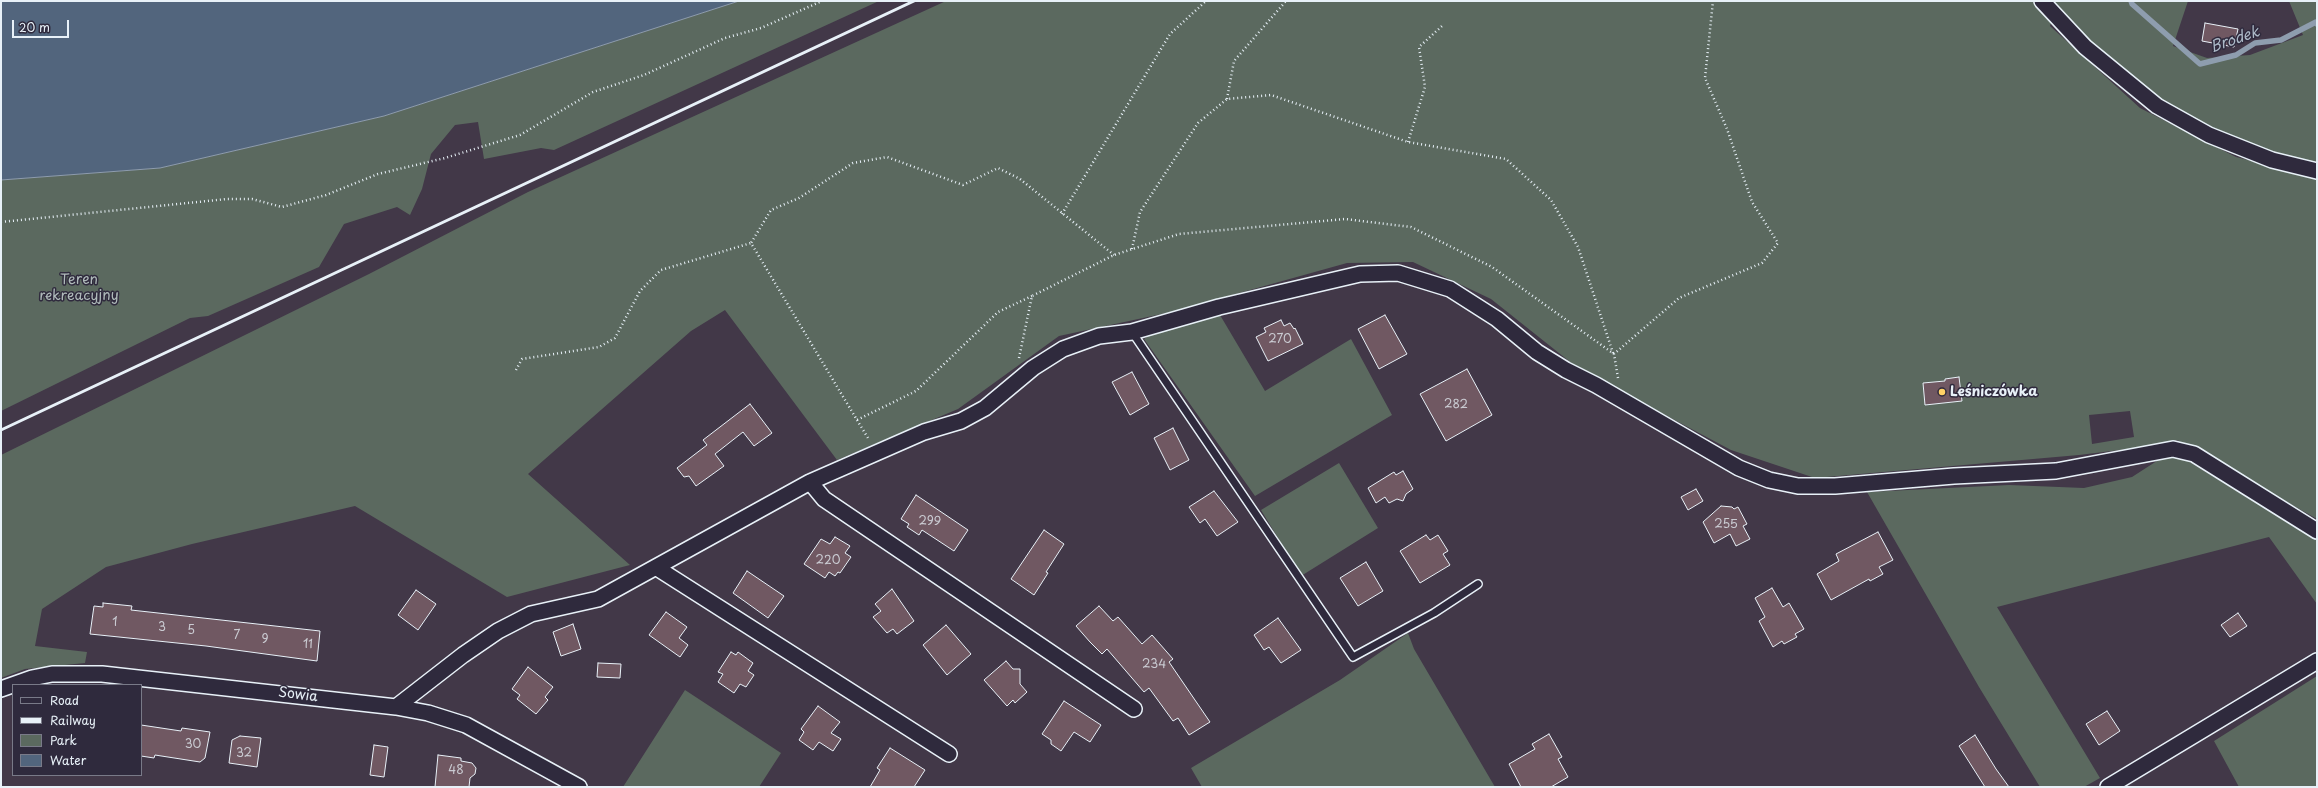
<!DOCTYPE html>
<html>
<head>
<meta charset="utf-8">
<style>
	body { margin:0 }
	#map { position:relative; width:2318px; height:788px; overflow:hidden; background:#423848; font-family:"Playpen Sans",sans-serif }
	canvas { display:block }
	.frame { position:absolute; inset:0; border:2px solid #e8f1f8; pointer-events:none }
	.legend { position:absolute; left:12px; top:684px; width:130px; height:92px; box-sizing:border-box; background:#2f2a3d; border:1px solid #797a88; margin:0; padding:5px 7px; list-style:none; font-size:12px; color:#e8f1f8 }
	.legend li { display:flex; align-items:center; gap:8px; height:20px }
	.legend b { width:20px; border:1px solid #797a88 }
	.scale { position:absolute; left:12px; top:20px; width:57px; height:18px; box-sizing:border-box; border:2px solid #e8f1f8; border-top:0; padding-left:5px; font-size:12px; line-height:14px; white-space:nowrap; color:#e8f1f8; -webkit-text-stroke:3px #2f2a3d; paint-order:stroke }
</style>
</head>
<body>
<div id="map">
<canvas width="2318" height="788"></canvas>
<div class="frame"></div>
<ul class="legend">
<li><b style="height:5px;background:#2f2a3d"></b>Road</li>
<li><b style="height:5px;background:#e8f1f8"></b>Railway</li>
<li><b style="height:11px;background:#5b695f"></b>Park</li>
<li><b style="height:11px;background:#52657d"></b>Water</li>
</ul>
<div class="scale">20 m</div>
</div>
<script>
const ctx = document.querySelector('canvas').getContext('2d');
ctx.lineJoin = 'round';
function paint(path, color) { ctx.fillStyle = color; ctx.fill(path, 'evenodd'); }
const toPath = rows => new Path2D(rows.map(r => 'M' + r).join(''));
function trace(path, color, width, dash) { ctx.strokeStyle = color; ctx.lineWidth = width; ctx.lineCap = dash ? 'butt' : 'round'; ctx.setLineDash(dash || []); ctx.stroke(path); }
function drawText(font, color, halo, rows, align = 'center') {
  ctx.font = font + ' "Playpen Sans",sans-serif'; ctx.lineWidth = 3; ctx.setLineDash([]); ctx.textBaseline = 'middle'; ctx.strokeStyle = halo; ctx.fillStyle = color; for (const [text, x, y, turn = 0] of rows) {
    ctx.save(); ctx.translate(x, y); ctx.rotate((+turn || 0) * Math.PI / 180); ctx.textAlign = isNaN(turn) ? turn : align; if (halo) ctx.strokeText(text, 0, 0); ctx.fillText(text, 0, 0); ctx.restore();
  }
}
paint(toPath([
	[739,1,879,1,554,150,541,148,484,159,478,122,455,125,431,154,422,189,410,215,397,207,344,224,319,267,208,316,190,318,1,411,1,180,160,168,384,116],
	[946,1,2034,1,2051,23,2050,26,2140,108,2236,157,2317,177,2317,519,2177,440,2161,445,2079,455,1815,478,1731,450,1635,399,1574,365,1491,299,1413,262,1347,263,1171,312,1059,336,958,409,837,460,725,310,691,331,528,474,630,565,507,597,355,506,192,544,106,567,42,609,35,646,87,652,85,663,25,669,1,678,1,455,369,274,528,192],
	[2130,411,2134,437,2092,444,2089,415],
	[2046,1,2188,1,2173,46,2207,58,2250,55,2303,35,2289,1,2317,1,2317,163,2285,156,2246,143,2176,112,2066,23],
	[1220,315,1265,391,1351,339,1392,415,1255,496,1144,339,1153,333],
	[2163,457,2183,458,2317,540,2317,604,2269,537,1997,607,2100,778,2084,787,2040,787,1979,687,1867,492,2009,485,2084,488,2132,477],
	[1339,463,1378,528,1301,576,1261,510],
	[1408,633,1414,649,1495,787,1202,787,1191,768,1340,680],
	[2317,676,2317,787,2239,787,2214,741],
	[685,690,781,753,759,787,623,787]
]), '#5b695f');
const water = toPath([
	[1,1,739,1,384,116,160,168,1,180,1,1]
]);
paint(water, '#52657d');
trace(water, '#8e9dae', 1);
trace(toPath([
	[2131,1,2132,4,2200,64,2236,55,2255,43,2281,40,2316,22,2317,24]
]), '#8e9dae', 5.5);
const building = toPath([
	[2205,23,2238,29,2234,47,2202,41,2205,23],
	[1385,315,1407,354,1379,369,1358,329,1385,315],
	[1281,320,1284,326,1290,323,1294,329,1295,328,1303,344,1268,361,1256,337,1266,332,1264,328,1281,320],
	[1467,369,1492,415,1446,441,1420,394,1467,369],
	[1132,372,1149,404,1130,415,1112,382,1132,372],
	[1959,377,1962,401,1925,405,1923,383,1945,381,1945,379,1959,377],
	[750,404,772,433,754,446,743,432,715,454,724,466,696,486,689,476,684,477,677,468,707,445,703,440,750,404],
	[1173,428,1189,460,1170,470,1154,438,1173,428],
	[1403,471,1413,489,1406,494,1403,501,1397,499,1389,503,1385,497,1376,503,1368,488,1394,472,1396,475,1403,471],
	[1696,489,1703,501,1688,510,1681,497,1696,489],
	[1214,491,1238,522,1217,536,1205,519,1200,523,1189,507,1214,491],
	[916,495,968,530,954,551,922,530,919,535,907,527,909,524,901,519,916,495],
	[1721,506,1732,507,1734,509,1738,507,1747,524,1743,526,1750,539,1736,546,1730,534,1714,543,1703,522,1721,506],
	[1044,530,1064,544,1046,572,1048,573,1034,595,1011,579,1044,530],
	[1878,532,1893,560,1879,567,1883,574,1870,581,1869,579,1831,600,1817,574,1839,561,1836,554,1878,532],
	[1426,535,1430,540,1438,535,1448,551,1443,554,1450,565,1420,583,1400,551,1426,535],
	[835,537,850,546,845,553,851,557,840,573,838,572,835,576,829,572,825,578,804,564,821,539,830,544,835,537],
	[1366,562,1383,591,1358,606,1340,578,1366,562],
	[747,571,784,596,768,618,733,593,747,571],
	[1772,588,1783,607,1789,603,1804,629,1795,634,1797,637,1784,644,1782,641,1773,647,1759,621,1765,617,1755,598,1772,588],
	[892,589,914,621,897,634,893,629,887,633,873,617,881,611,875,604,892,589],
	[416,590,436,604,418,630,398,615,416,590],
	[103,603,132,606,131,610,320,631,317,661,206,646,90,634,94,606,103,607,103,603],
	[1099,606,1113,621,1118,617,1142,644,1152,635,1173,659,1169,662,1210,722,1189,735,1178,718,1173,721,1149,688,1144,692,1107,649,1102,654,1090,642,1076,626,1099,606],
	[666,612,687,627,679,638,688,645,680,657,649,635,666,612],
	[2238,613,2247,626,2230,637,2221,625,2238,613],
	[1278,618,1301,650,1281,663,1269,647,1264,650,1254,635,1278,618],
	[573,624,581,649,561,656,553,632,573,624],
	[946,625,971,654,947,675,923,645,946,625],
	[731,652,736,655,738,652,753,663,748,671,754,675,746,687,740,684,734,693,718,682,723,674,718,672,731,652],
	[1006,661,1013,669,1020,669,1020,684,1027,692,1015,703,1013,700,1007,706,984,680,1006,661],
	[598,663,621,664,620,678,597,677,598,663],
	[528,667,553,687,545,697,548,700,536,714,517,699,520,695,512,689,528,667],
	[1064,701,1101,725,1090,742,1074,732,1061,751,1051,744,1051,740,1042,734,1064,701],
	[818,706,840,722,831,733,841,739,833,751,819,742,813,750,799,740,804,732,801,729,818,706],
	[2107,711,2120,731,2099,745,2086,724,2107,711],
	[141,725,181,731,182,728,210,732,205,758,200,762,155,755,154,758,141,756,141,725],
	[1549,734,1562,757,1558,759,1568,777,1551,787,1521,787,1509,764,1535,749,1532,744,1549,734],
	[1975,735,1996,769,2009,787,1985,787,1959,746,1975,735],
	[240,736,261,738,257,767,229,763,232,740,240,736],
	[374,745,388,747,384,777,370,775,374,745],
	[890,748,925,770,914,787,870,787,880,770,877,768,890,748],
	[438,755,461,758,461,761,472,763,476,768,475,774,470,778,469,787,435,787,438,755]
]);
paint(building, '#705862');
trace(building, '#e8f1f8', 1);
const service = toPath([
	[1132,332,1353,657,1434,613,1478,584]
]);
const minor = toPath([
	[2042,1,2085,47,2157,106,2209,135,2272,160,2317,171],
	[810,482,824,499,1134,709],
	[657,568,949,754],
	[1,689,32,678,52,674,102,674,396,707,428,713,466,725,579,787],
	[396,707,463,655,498,631,531,614,598,599,810,482,924,432,961,421,985,408,1033,368,1063,349,1099,336,1132,332,1219,307,1360,274,1398,273,1450,289,1497,319,1537,352,1566,370,1596,385,1739,468,1769,480,1798,486,1835,486,1954,476,2056,471,2173,449,2194,454,2317,531],
	[2108,787,2317,661]
]);
trace(service, '#e8f1f8', 10);
trace(minor, '#e8f1f8', 18);
trace(toPath([
	[1227,99,1234,61,1286,1],
	[1408,142,1425,87,1419,47,1442,26],
	[1062,214,1170,34,1206,1],
	[1,222,227,199,252,199,282,207,326,195,378,174,445,158,520,135,593,92,644,75,725,38,761,28,822,1],
	[1132,249,1140,212,1198,123,1227,99,1271,95,1408,142,1506,159,1551,200,1578,247,1613,353],
	[1032,296,998,312,916,391,857,420,751,243,771,210,799,198,853,163,887,157,963,185,998,168,1020,179,1114,255],
	[1019,358,1032,296,1114,255,1179,234,1345,219,1411,227,1492,267,1614,354],
	[516,370,522,359,599,347,615,338,640,291,661,270,751,243],
	[1618,378,1614,354,1679,298,1762,263,1778,243,1752,202,1727,129,1705,78,1713,1],
	[857,420,868,438]
]), '#e8f1f8', 2.5, [1, 3]);
trace(service, '#2f2a3d', 7);
trace(minor, '#2f2a3d', 15);
trace(toPath([
	[1,430,914,1]
]), '#e8f1f8', 3);
for (const [x, y, r, color] of [
	[1942,392,4,"#ffd166"]
]) { const dot = new Path2D(); dot.arc(x, y, r, 0, 2 * Math.PI); ctx.fillStyle = color; ctx.fill(dot); trace(dot, '#2f2a3d', 1.5); }
drawText('12px', '#cacbd2', null, [
	["270",1280,340],
	["282",1456,405],
	["299",930,522],
	["255",1726,525],
	["220",828,561],
	["1",115,623],
	["3",162,628],
	["5",191,631],
	["7",237,636],
	["9",265,640],
	["11",308,645],
	["234",1154,665],
	["30",193,745],
	["32",244,754],
	["48",456,771]
]);
drawText('14px', '#b0bbbb', '#2f2a3d', [
	["Teren",79,280],
	["rekreacyjny",79,296]
]);
drawText('bold 14px', '#e8f1f8', '#2f2a3d', [
	["Leśniczówka",1950,392]
], 'left');
drawText('14px', '#e8f1f8', '#2f2a3d', [
	["Sowia",298,695,7]
]);
drawText('italic 15px', '#acb9c7', '#2f2a3d', [
	["Brodek",2235,40,-19]
]);
</script>
</body>
</html>
